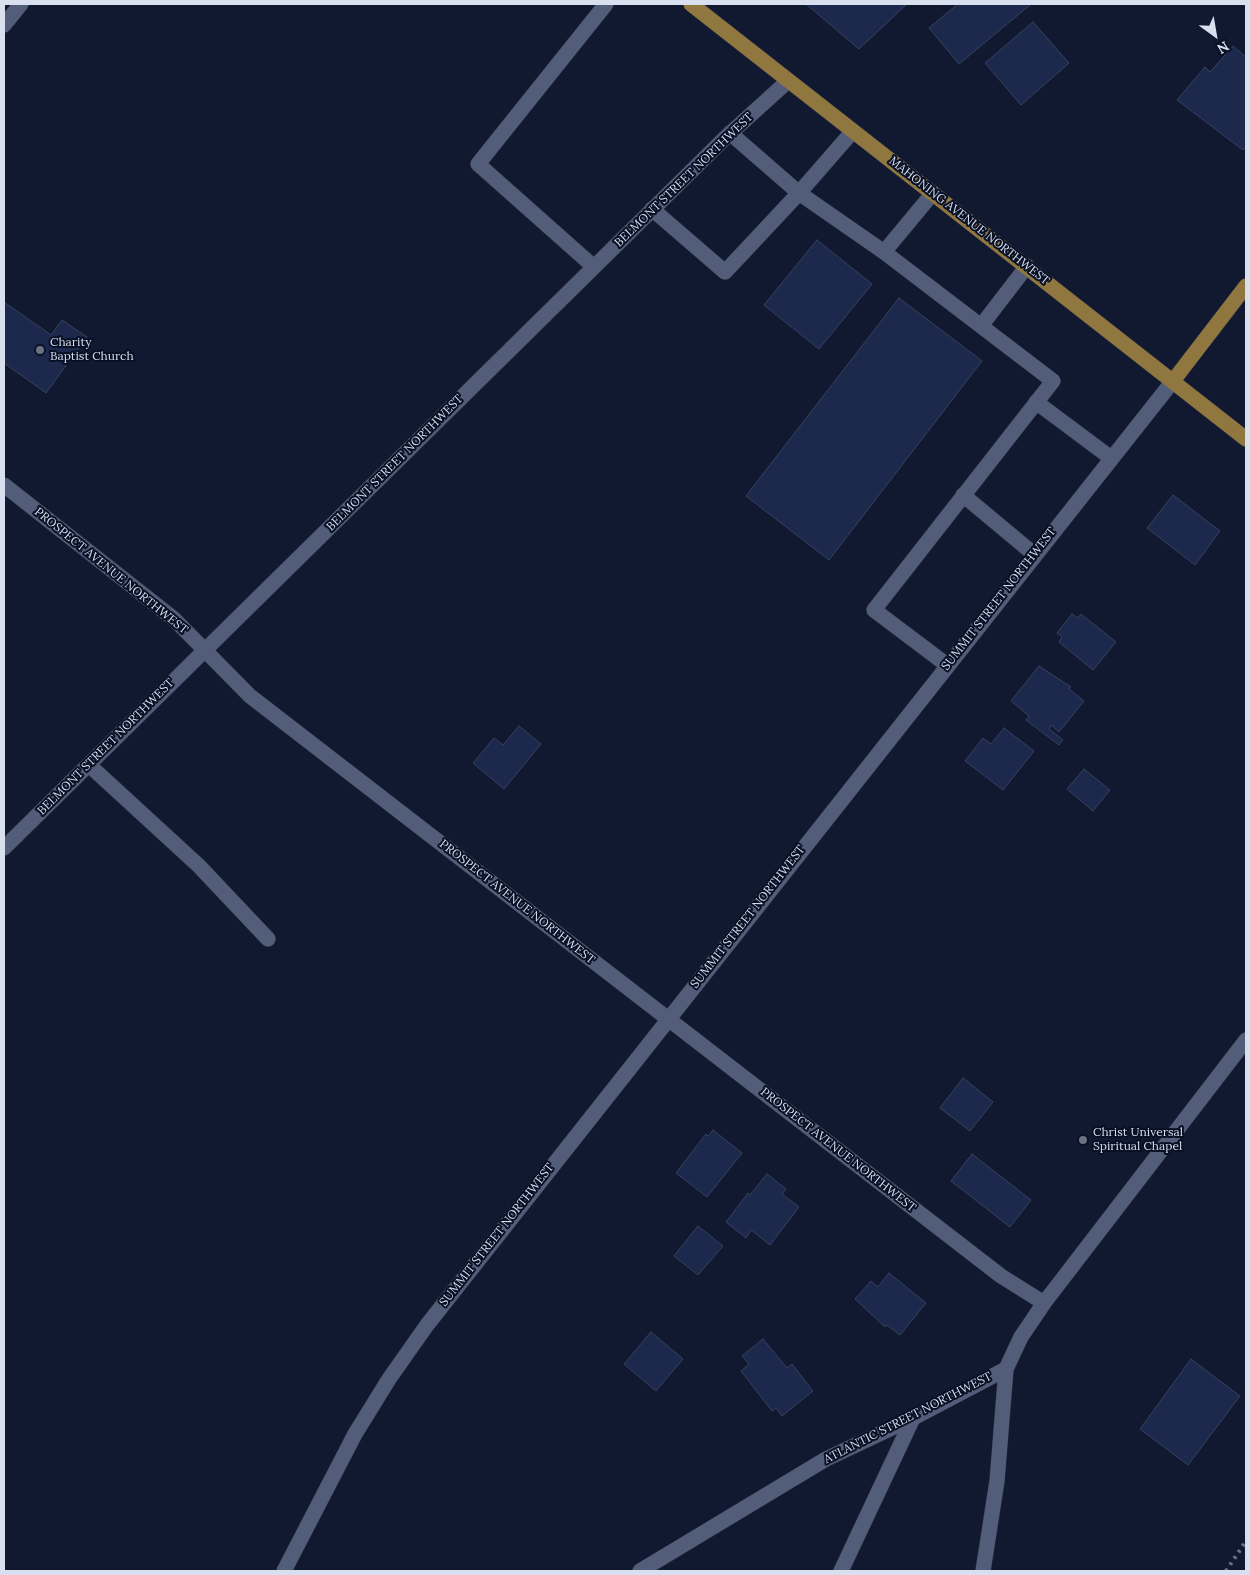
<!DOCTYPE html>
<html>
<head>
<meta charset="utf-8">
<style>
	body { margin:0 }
	#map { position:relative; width:1250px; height:1575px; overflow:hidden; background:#111930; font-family:Lora,serif }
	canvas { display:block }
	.frame { position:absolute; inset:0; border:5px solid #d8dfef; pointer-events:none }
	.north { position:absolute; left:1190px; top:10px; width:50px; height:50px; -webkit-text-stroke:4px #081026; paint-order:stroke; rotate:148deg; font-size:14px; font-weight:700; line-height:20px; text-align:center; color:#d8dfef }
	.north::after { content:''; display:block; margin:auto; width:18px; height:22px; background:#d8dfef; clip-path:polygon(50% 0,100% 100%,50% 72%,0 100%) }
</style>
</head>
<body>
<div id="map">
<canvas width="1250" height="1575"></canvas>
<div class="frame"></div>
<div class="north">N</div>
</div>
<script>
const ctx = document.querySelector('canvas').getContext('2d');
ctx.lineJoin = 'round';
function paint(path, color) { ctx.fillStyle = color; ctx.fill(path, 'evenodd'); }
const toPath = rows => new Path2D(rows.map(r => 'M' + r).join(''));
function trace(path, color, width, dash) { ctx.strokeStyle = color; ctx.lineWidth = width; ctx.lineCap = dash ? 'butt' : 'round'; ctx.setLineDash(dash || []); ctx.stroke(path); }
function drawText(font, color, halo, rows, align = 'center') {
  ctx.font = font + ' Lora,serif'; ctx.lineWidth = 4; ctx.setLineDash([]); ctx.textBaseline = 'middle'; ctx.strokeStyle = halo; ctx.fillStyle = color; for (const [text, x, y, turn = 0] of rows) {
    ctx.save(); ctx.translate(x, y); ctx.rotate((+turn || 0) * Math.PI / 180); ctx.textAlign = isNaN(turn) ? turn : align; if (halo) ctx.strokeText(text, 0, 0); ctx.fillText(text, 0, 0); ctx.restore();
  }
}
const building = toPath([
	[806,4,907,4,859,49,806,4],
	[958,4,1029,4,1030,5,959,64,929,28,958,4],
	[1033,22,1069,63,1021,105,985,63,1033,22],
	[1233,46,1246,57,1246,147,1243,150,1177,100,1205,67,1210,72,1233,46],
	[817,240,872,284,819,349,764,305,817,240],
	[899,298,982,361,829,560,746,496,899,298],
	[4,302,51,335,62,320,87,337,46,393,4,363,4,302],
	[1173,495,1220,531,1195,565,1147,528,1173,495],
	[1072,614,1078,618,1081,614,1116,642,1093,670,1059,642,1062,637,1057,633,1072,614],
	[1039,666,1071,687,1069,689,1084,701,1059,732,1051,725,1049,729,1063,740,1059,745,1026,720,1029,716,1011,701,1039,666],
	[519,726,541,744,504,789,473,763,494,738,503,745,519,726],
	[1004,728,1034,751,1003,790,965,761,983,738,991,744,1004,728],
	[1084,769,1110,790,1093,811,1067,789,1084,769],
	[963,1078,993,1102,970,1131,940,1108,963,1078],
	[713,1130,742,1153,707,1197,676,1173,706,1134,708,1136,713,1130],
	[972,1154,1031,1200,1010,1227,951,1181,972,1154],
	[767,1174,786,1189,782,1194,799,1207,770,1245,751,1230,746,1238,726,1222,748,1193,750,1195,767,1174],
	[698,1226,723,1246,698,1275,674,1256,698,1226],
	[889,1273,926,1303,900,1335,887,1325,885,1327,855,1299,871,1281,878,1287,889,1273],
	[651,1332,683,1359,656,1391,624,1364,651,1332],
	[763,1339,787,1368,792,1364,813,1391,782,1416,776,1408,772,1411,741,1371,749,1364,742,1356,763,1339],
	[1191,1359,1240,1396,1188,1465,1140,1429,1191,1359]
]);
paint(building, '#1c294d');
trace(building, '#37425c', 1);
const minor = toPath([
	[4,25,21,4],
	[730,133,799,193,853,131],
	[933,193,884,252,1053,381,874,610,947,665],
	[652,209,725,272,799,193,884,252],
	[594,267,478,164,606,4],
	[981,326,1027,266],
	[1036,402,1111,458],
	[4,485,174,619,250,696,1001,1276,1044,1303],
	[963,495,1035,555],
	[89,765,199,866,268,939],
	[4,848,724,139,788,81],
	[284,1571,355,1434,389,1379,427,1325,1173,381],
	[640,1571,826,1459,913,1418,1006,1369,1021,1337,1044,1303,1246,1040],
	[841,1571,913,1418],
	[983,1571,997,1481,1006,1369]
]);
const major = toPath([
	[691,4,1246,439],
	[1173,381,1246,286]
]);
trace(minor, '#2c3042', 16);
trace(major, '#2c3042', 16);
trace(minor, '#525e79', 15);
trace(major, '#90763f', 15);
trace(toPath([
	[1226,1571,1246,1541]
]), '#6b7286', 4, [2.5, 5]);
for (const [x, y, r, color] of [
	[40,350,5,"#6b7280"],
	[1083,1140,5,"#6b7280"]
]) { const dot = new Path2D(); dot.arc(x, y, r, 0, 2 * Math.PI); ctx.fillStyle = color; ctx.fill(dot); trace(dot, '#081026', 2); }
drawText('12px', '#d8dfef', '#081026', [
	["BELMONT STREET NORTHWEST",684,180,-44],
	["MAHONING AVENUE NORTHWEST",969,221,38],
	["BELMONT STREET NORTHWEST",395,463,-45],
	["PROSPECT AVENUE NORTHWEST",111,571,39],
	["SUMMIT STREET NORTHWEST",999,599,-52],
	["BELMONT STREET NORTHWEST",106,747,-45],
	["PROSPECT AVENUE NORTHWEST",517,902,38],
	["SUMMIT STREET NORTHWEST",748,917,-52],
	["PROSPECT AVENUE NORTHWEST",838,1150,38],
	["SUMMIT STREET NORTHWEST",497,1235,-52],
	["ATLANTIC STREET NORTHWEST",908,1418,-27]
]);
drawText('12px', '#d8dfef', '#081026', [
	["Charity",50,343],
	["Baptist Church",50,357],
	["Christ Universal",1093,1133],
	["Spiritual Chapel",1093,1147]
], 'left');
</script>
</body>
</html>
